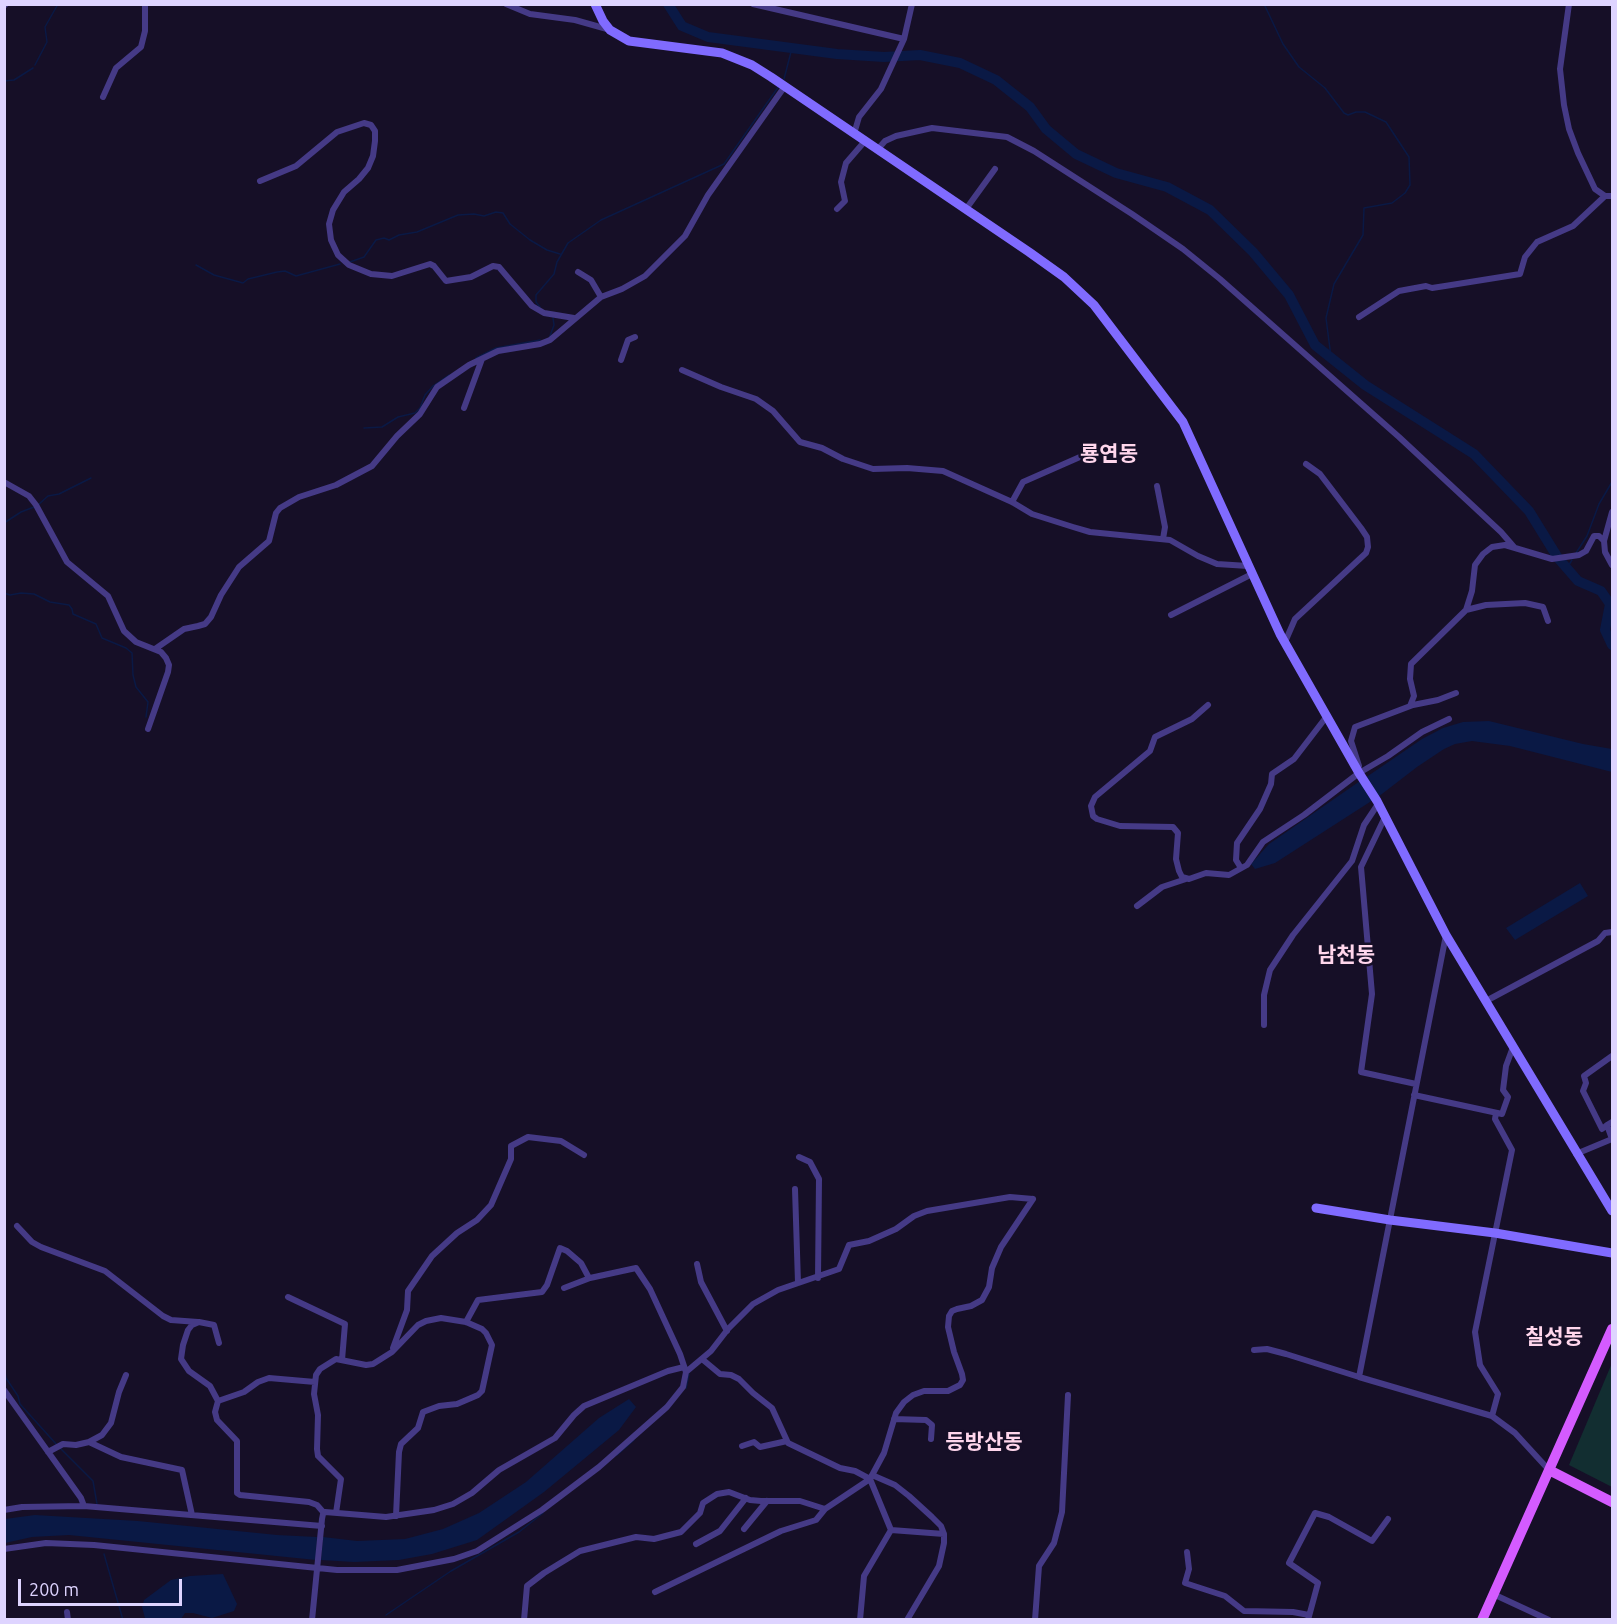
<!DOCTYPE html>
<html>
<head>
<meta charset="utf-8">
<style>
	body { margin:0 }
	#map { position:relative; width:1617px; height:1624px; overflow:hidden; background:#160f27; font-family:Ubuntu,sans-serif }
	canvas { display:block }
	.frame { position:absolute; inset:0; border:6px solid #ded4ff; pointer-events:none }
	.scale { position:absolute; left:18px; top:1579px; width:164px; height:27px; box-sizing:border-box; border:3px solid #ded4ff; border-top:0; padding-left:8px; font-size:18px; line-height:21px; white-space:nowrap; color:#ded4ff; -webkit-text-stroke:4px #160f27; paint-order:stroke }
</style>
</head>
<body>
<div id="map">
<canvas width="1617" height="1624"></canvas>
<div class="frame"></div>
<div class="scale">200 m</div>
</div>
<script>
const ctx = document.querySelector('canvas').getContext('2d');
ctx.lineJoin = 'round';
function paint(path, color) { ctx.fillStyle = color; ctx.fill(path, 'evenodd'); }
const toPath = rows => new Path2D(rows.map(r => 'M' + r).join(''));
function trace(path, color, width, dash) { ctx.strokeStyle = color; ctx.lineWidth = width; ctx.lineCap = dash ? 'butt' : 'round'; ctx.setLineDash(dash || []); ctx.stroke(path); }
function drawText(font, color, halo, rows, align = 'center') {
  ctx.font = font + ' Ubuntu,"Noto Sans KR",sans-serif'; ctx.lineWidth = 5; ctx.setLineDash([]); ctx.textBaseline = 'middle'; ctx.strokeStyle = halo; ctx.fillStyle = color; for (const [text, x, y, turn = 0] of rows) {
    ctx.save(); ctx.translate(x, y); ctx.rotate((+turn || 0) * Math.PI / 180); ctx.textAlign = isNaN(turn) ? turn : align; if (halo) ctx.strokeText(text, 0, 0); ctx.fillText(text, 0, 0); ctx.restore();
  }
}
paint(toPath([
	[1612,1363,1612,1487,1569,1465]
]), '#122e31');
paint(toPath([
	[1489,721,1583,744,1612,749,1612,772,1510,746,1472,741,1455,744,1444,749,1417,767,1378,797,1365,778,1422,739,1443,728,1463,722],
	[1360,781,1373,800,1275,863,1255,869,1251,864,1269,844],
	[1580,883,1588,896,1515,940,1506,928],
	[629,1399,636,1407,619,1430,544,1492,477,1540,432,1554,399,1560,354,1562,321,1560,323,1537,357,1541,405,1539,443,1529,479,1513,526,1482,599,1418],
	[35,1515,138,1521,277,1535,317,1537,316,1560,69,1535,32,1537,5,1543,5,1519],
	[223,1574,237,1604,234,1611,212,1618,193,1613,185,1613,181,1619,145,1618,142,1607,144,1600,171,1580,190,1576]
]), '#0a1945');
trace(toPath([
	[1264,4,1283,44,1299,67,1325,88,1344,113,1348,115,1356,112,1365,112,1386,122,1409,157,1410,185,1405,193,1392,203,1364,208,1363,235,1334,284,1326,318,1331,357],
	[35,65,47,42,45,27,58,4],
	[784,79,792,48],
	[4,81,14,80,33,68],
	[350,262,364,257,376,240,384,238,389,240,399,235,417,232,458,215,474,214,484,216,496,212,503,213,510,224,530,240,547,250,560,254],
	[196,265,214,275,243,283,248,279,277,272,285,271,296,276,340,264],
	[540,307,536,302,536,295,554,274,557,262,568,243,601,220,724,164,779,86],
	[550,336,554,325,553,318],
	[476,358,496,348,540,340],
	[364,428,382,427,398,417,415,413,420,408,425,395,433,386,449,375],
	[38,505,48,496,59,494,91,478],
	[4,523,21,512,34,507],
	[1576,553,1587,536,1599,504,1612,482],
	[1567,568,1572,560],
	[4,593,10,595,21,593,34,594,50,602,69,605,72,609,73,614,96,624,102,638,126,648,132,653,133,675,136,687,148,702,146,717],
	[4,1365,6,1378,18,1396,20,1404,57,1445],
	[686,1388,689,1374],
	[60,1448,93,1481,97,1504],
	[617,1455,634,1440],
	[104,1554,123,1620],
	[386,1615,451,1571,519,1532,543,1513]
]), '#0a1945', 1.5);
trace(toPath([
	[668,4,682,26,708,37,837,54,884,57,920,55,960,63,996,80,1030,107,1046,129,1076,154,1116,173,1167,187,1210,210,1253,252,1289,295,1315,345,1365,385,1474,454,1529,511,1558,558,1578,581,1601,591,1610,604,1605,630,1612,645]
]), '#0a1945', 10);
trace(toPath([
	[506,4,530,14,575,20,607,29],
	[753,4,904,39],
	[1569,4,1560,69,1564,105,1569,129,1578,153,1595,189,1605,196],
	[4,6,6,4],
	[103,97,116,68,141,47,145,31,145,4],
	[854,134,859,117,881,89,904,39,912,4],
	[878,149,885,141,896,136,932,128,1007,137,1034,151,1132,214,1183,249,1220,279,1399,437,1501,532,1514,547],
	[260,181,296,166,337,132,364,123,371,125,375,131,375,141,373,156,368,168,359,179,344,192,333,210,329,224,331,240,338,255,349,265,371,274,392,276,430,264,434,266,446,281,471,277,493,266,499,267,532,306,544,313,574,318],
	[837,209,845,201,841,182,846,163,865,141],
	[966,209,995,169],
	[578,272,591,280,601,297],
	[1359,317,1399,291,1426,286,1432,288,1445,286,1520,274,1525,257,1537,242,1573,226,1605,196,1612,196],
	[621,360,628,340,635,337],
	[682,370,721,387,756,399,773,411,800,442,822,448,843,459,873,469,907,468,943,471,1012,502,1032,514,1073,527,1090,532,1170,540,1198,556,1217,564,1248,566],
	[464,408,482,359],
	[4,482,29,496,36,505,67,562,108,596,124,631,136,642,161,652,166,658,169,665,168,672,148,729],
	[1157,486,1165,527,1163,539],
	[1012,502,1023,482,1089,453],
	[1612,512,1604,541,1605,552,1612,565],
	[1466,610,1472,591,1475,565,1483,554,1492,547,1505,545,1552,559,1579,555,1586,551,1594,536,1599,536,1604,541],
	[1171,615,1252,574],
	[1285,642,1295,619,1366,553,1368,547,1367,537,1361,528,1320,474,1306,464],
	[155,649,184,629,198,626,205,624,211,617,221,595,239,567,269,541,276,513,280,508,299,497,336,485,372,466,397,436,420,414,437,387,469,365,498,351,540,344,550,340,601,297,622,289,645,276,685,236,708,195,785,86],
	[1208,705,1192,719,1155,737,1150,751,1095,797,1091,806,1093,816,1097,819,1120,826,1173,827,1178,833,1176,859,1179,871,1182,877,1189,879,1206,873,1229,875,1247,865,1263,842,1304,815,1359,773,1388,756,1422,732,1449,719],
	[1410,706,1414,696,1410,679,1411,664,1466,610,1486,605,1525,603,1543,607,1548,621],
	[1359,766,1351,741,1355,727,1413,705,1438,700,1456,693],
	[1385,817,1361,867,1372,994,1361,1072,1416,1084],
	[1241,868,1236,860,1237,843,1260,809,1271,784,1272,774,1294,759,1327,716],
	[1137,906,1162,887,1186,879],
	[1446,935,1359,1377,1492,1416,1498,1394,1480,1365,1475,1332,1512,1150,1495,1119,1496,1113],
	[1486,1001,1598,941,1605,933,1612,932],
	[1264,1025,1264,995,1270,970,1293,935,1352,861,1364,825,1378,804],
	[1414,1095,1502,1114,1508,1097,1503,1090,1506,1066,1513,1047],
	[1607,1125,1602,1129,1583,1091,1586,1083,1584,1076,1612,1056],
	[1576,1154,1612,1139,1607,1125,1612,1122],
	[799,1157,810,1162,819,1179,818,1278],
	[795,1189,798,1283],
	[17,1226,32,1242,41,1247,105,1271,163,1316,171,1320,198,1322],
	[697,1264,701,1282,727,1331],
	[288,1297,345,1324,342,1360],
	[466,1322,478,1300,542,1292,547,1285,560,1248,567,1251,581,1263,589,1278],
	[219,1343,214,1325,199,1322,192,1325,188,1330,183,1345,181,1359,189,1371,210,1386,218,1401,215,1412,217,1420,237,1441,237,1493,240,1495,309,1502,317,1505,324,1513],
	[393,1348,407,1310,408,1291,432,1256,457,1233,477,1220,491,1205,511,1159,511,1146,528,1137,561,1141,584,1155],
	[1254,1350,1267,1349,1286,1354,1359,1377],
	[686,1372,711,1351,728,1329,753,1304,778,1290,839,1269,849,1245,869,1241,896,1229,914,1216,927,1211,1010,1197,1033,1199],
	[4,1390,81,1498,84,1506],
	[218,1401,244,1392,258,1382,269,1378,315,1382],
	[1492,1416,1515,1433,1549,1470],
	[894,1419,926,1420,932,1425,931,1439],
	[89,1442,121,1457,182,1470,192,1515],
	[742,1446,754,1442,760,1447,787,1441],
	[48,1452,63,1444,76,1445,89,1442,102,1435,111,1423,119,1392,126,1375],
	[872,1475,895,1485,909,1496,932,1517,941,1526,944,1534,944,1543,939,1566,907,1620],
	[4,1510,22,1507,84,1506,322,1526],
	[336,1513,341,1479,318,1456,317,1449,318,1415,314,1394,316,1375,320,1369,336,1359,366,1365,373,1364,392,1352,418,1325,426,1321,441,1318,466,1322,482,1329,486,1333,492,1345,482,1391,478,1395,457,1404,439,1406,423,1412,418,1428,401,1444,399,1452,396,1516],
	[744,1529,767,1501],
	[891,1530,870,1479,884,1453,896,1413,904,1402,913,1395,924,1391,948,1391,960,1385,963,1380,962,1374,954,1352,948,1327,949,1316,952,1311,957,1309,971,1306,982,1300,989,1287,992,1268,1001,1247,1033,1199],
	[891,1530,944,1534],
	[696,1544,720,1531,746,1498],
	[4,1549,46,1543,94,1545,337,1570,397,1570,454,1559,477,1551,542,1510,599,1467,667,1407,683,1387,686,1372,680,1354,650,1289,636,1268,590,1278,564,1288],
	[1187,1552,1189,1569,1185,1583,1225,1596,1244,1611,1293,1612,1309,1615],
	[655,1592,781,1531,816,1520,825,1509,870,1479,855,1471,840,1468,788,1443,772,1408,753,1393,739,1379,731,1375,720,1374,702,1359],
	[1493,1594,1549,1620],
	[67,1612,68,1620],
	[312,1620,322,1519,323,1514,325,1512,386,1517,434,1510,453,1504,472,1493,499,1470,555,1438,574,1415,584,1406,668,1371,684,1367],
	[524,1620,527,1586,544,1573,580,1551,636,1537,654,1539,681,1532,700,1513,703,1503,717,1494,729,1492,750,1500,761,1501,800,1501,825,1509],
	[860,1620,864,1576,891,1530],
	[1035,1620,1039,1566,1054,1543,1062,1512,1068,1395],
	[1308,1620,1318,1583,1289,1563,1315,1513,1329,1517,1372,1541,1388,1519]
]), '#453a86', 6);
trace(toPath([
	[595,4,603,21,610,30,629,41,722,53,752,65,771,77,1029,252,1064,277,1094,305,1183,422,1280,634,1359,773,1377,801,1446,935,1612,1211],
	[1316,1208,1390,1220,1495,1233,1612,1253]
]), '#806bff', 9);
trace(toPath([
	[1549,1470,1612,1502],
	[1482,1620,1612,1329]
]), '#d45bff', 10);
drawText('bold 21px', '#ffd6ec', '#160f27', [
	["룡연동",1109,454],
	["남천동",1346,955],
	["칠성동",1554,1337],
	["등방산동",984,1442]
]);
</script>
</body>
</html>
